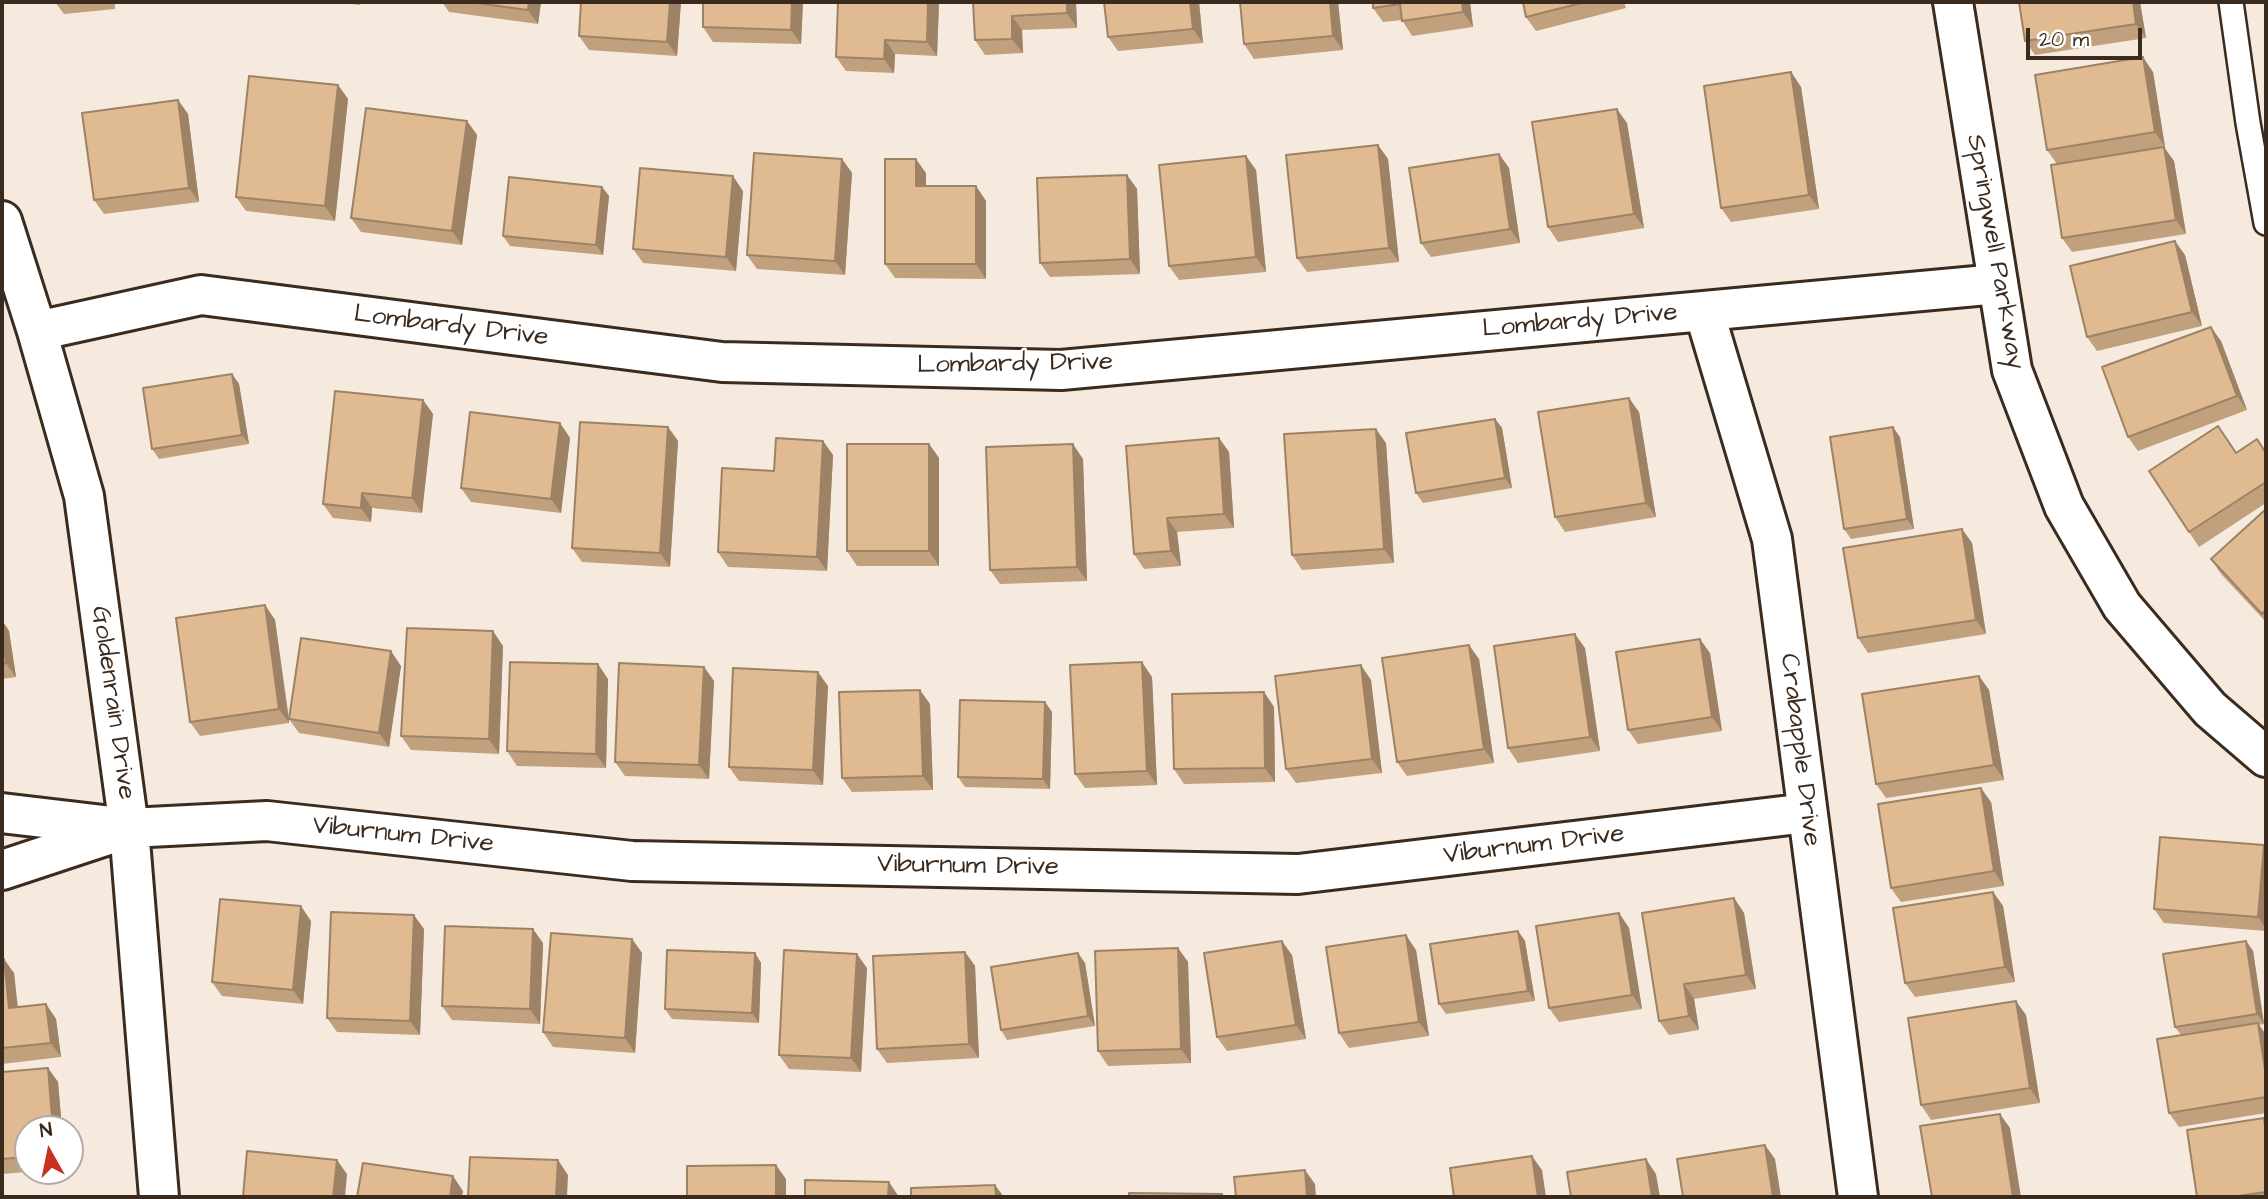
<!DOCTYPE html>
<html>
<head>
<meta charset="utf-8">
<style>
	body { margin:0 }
	#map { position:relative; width:2268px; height:1199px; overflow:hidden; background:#f6eade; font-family:"Architects Daughter",sans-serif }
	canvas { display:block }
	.frame { position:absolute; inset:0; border:4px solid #3b2a1e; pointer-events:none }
	.north { position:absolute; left:14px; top:1115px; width:70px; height:70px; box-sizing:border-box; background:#fff; border:2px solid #b1aaa5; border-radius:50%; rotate:351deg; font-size:19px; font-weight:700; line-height:28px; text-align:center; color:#3b2a1e }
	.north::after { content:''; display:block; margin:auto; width:24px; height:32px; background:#c8321e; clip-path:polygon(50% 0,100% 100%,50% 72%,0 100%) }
	.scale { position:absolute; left:2026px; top:28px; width:116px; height:32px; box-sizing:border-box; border:4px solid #3b2a1e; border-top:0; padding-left:9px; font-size:21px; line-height:24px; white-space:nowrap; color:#3b2a1e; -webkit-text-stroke:5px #fff; paint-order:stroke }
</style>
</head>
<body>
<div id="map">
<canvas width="2268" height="1199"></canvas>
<div class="frame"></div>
<div class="north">N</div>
<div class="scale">20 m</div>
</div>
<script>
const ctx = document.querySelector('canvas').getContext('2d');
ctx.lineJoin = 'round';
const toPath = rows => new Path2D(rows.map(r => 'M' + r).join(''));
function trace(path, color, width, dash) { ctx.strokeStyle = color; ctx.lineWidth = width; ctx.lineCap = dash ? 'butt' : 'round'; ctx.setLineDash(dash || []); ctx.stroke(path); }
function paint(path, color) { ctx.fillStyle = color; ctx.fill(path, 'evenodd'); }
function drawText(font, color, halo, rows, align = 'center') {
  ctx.font = font + ' "Architects Daughter",sans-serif'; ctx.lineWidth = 5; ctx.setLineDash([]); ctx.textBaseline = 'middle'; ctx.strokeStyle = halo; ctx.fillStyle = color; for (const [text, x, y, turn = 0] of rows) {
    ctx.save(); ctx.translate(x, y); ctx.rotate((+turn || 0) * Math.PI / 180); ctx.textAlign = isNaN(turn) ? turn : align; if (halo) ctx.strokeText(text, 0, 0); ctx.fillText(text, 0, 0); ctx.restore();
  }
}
const lane = toPath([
	[2231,2,2248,123,2266,223]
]);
const street = toPath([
	[2,221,37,331,84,496,129,828,159,1197],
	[1704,311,1772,539,1858,1197],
	[37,331,201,295,722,362,1061,370,1998,284],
	[2,813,129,828,267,821,632,861,1298,874,1807,813],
	[2,870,117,832]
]);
const secondary = toPath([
	[1953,2,2012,370,2064,506,2122,606,2210,709,2266,757]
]);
trace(lane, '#3b2a1e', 28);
trace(street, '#3b2a1e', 44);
trace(secondary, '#3b2a1e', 44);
trace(lane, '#fff', 23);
trace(street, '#fff', 38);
trace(secondary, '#fff', 38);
paint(toPath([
	[55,2,115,2,115,9,64,14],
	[332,2,361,2,360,5],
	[442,2,541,2,538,24,449,12],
	[581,2,681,2,677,56,589,50,579,36],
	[803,2,801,44,713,42,703,27],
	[838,2,939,2,937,56,895,54,894,73,846,71,836,57],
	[973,2,1076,2,1077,28,1022,30,1023,53,985,55,975,40],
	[1199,2,1203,43,1118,51,1108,37],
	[1338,2,1343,50,1254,59,1244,44],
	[1373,2,1470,2,1473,27,1412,36,1402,20,1383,22,1373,8],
	[1523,2,1624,2,1626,8,1536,31,1526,17],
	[2140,2,2146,38,2035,55,2025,41],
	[1791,72,1801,87,1819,209,1731,222,1721,208],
	[2153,72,2165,147,2057,164,2047,150],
	[338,85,348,99,335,221,246,211,236,197],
	[178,100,188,114,199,202,104,214,94,200],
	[467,121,477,135,462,245,361,232,351,218],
	[1627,123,1644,228,1558,242,1548,227],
	[1378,145,1388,159,1399,262,1307,272,1297,258],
	[1499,154,1509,168,1520,243,1431,257,1421,243],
	[1246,156,1256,170,1266,272,1179,280,1169,266],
	[842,159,852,173,845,275,757,269,747,255],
	[2174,161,2186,234,2072,252,2062,238],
	[926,173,926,186,976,186,986,201,986,279,895,278,885,264],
	[1127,175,1137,189,1140,274,1050,277,1040,263],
	[602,187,609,196,603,255,510,246,503,236],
	[743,191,736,271,643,263,633,249],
	[2185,255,2202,326,2097,351,2087,337],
	[2221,341,2247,410,2138,451,2128,437],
	[232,374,239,384,249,444,159,459,152,449],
	[423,400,433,414,422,513,372,508,371,522,333,518,323,504],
	[1639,412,1656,517,1565,532,1555,517],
	[1495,419,1502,428,1512,488,1423,503,1416,493],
	[560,423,570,438,561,513,471,502,461,488],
	[668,427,678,441,670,567,582,562,572,548],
	[1900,437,1914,529,1851,539,1844,529],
	[1219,438,1229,452,1234,528,1177,532,1181,566,1144,569,1134,554],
	[823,441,833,455,827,571,728,567,718,552,774,471],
	[1386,443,1394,563,1302,570,1292,555],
	[929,444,939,458,939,566,857,566,847,551],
	[2266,452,2266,503,2199,547,2189,532,2237,453],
	[1083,459,1087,581,1000,584,990,570],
	[2266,509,2266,622,2221,574,2211,559],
	[1962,529,1972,543,1986,634,1868,653,1858,638],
	[265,605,275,620,289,718,401,666,389,747,299,733,289,719,289,723,200,736,190,722],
	[2,620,9,631,16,677,2,679],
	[503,646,499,754,411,750,401,736],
	[1585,648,1600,751,1518,763,1508,748],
	[1710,653,1722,731,1638,744,1628,730],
	[1479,659,1494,763,1407,776,1397,762],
	[704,667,714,681,709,779,625,776,615,762],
	[1979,676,1989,690,2004,780,1886,798,1876,784],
	[1152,677,1157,785,1085,788,1075,774],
	[608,679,606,768,517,766,507,751],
	[1371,680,1382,773,1296,783,1286,769],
	[828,686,823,785,739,781,729,767],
	[1264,692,1274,707,1275,782,1184,784,1174,769],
	[1045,702,1052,712,1050,789,965,787,958,777],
	[930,704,933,790,852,792,842,778],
	[1991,802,2004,886,1901,902,1891,888],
	[2266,848,2266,931,2164,923,2154,909],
	[1993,892,2003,906,2015,982,1915,997,1905,983],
	[1734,898,1744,913,1756,989,1694,999,1699,1030,1669,1035,1659,1021],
	[1619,913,1629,928,1642,1009,1559,1022,1549,1008],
	[311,921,303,1004,222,996,212,982],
	[424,929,420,1035,337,1032,327,1018],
	[1518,931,1525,941,1535,1001,1446,1014,1439,1004],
	[632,939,642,953,635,1053,553,1047,543,1032],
	[2246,941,2253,951,2264,1024,2259,1025,2266,1035,2266,1113,2179,1127,2169,1113,2181,1035,2175,1027],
	[543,943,540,1024,452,1020,442,1006],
	[1178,948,1188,962,1191,1063,1108,1066,1098,1051],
	[1416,950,1429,1036,1349,1048,1339,1033],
	[965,952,975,966,979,1058,887,1063,877,1049],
	[755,953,761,963,759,1023,672,1019,665,1009],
	[1292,955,1306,1039,1227,1051,1217,1037],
	[2,959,14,973,18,1007,46,1004,56,1019,61,1057,2,1064],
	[1085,963,1095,1026,1007,1040,1001,1030],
	[867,968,861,1072,789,1069,779,1055],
	[2026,1015,2040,1103,1931,1120,1921,1105],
	[48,1068,58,1082,62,1129,28,1129,28,1171,38,1171,2,1174,2,1072],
	[2264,1118,2266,1121,2266,1197,2197,1197]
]), '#c1a07d');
paint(toPath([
	[529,2,541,2,538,24,528,10],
	[670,2,681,2,677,56,667,42],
	[792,2,803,2,801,44,791,30],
	[928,2,939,2,937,56,927,42],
	[1067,2,1076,2,1077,28,1067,13],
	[1190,2,1199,2,1203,43,1193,29],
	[1330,2,1338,2,1343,50,1333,36],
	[1462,2,1470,2,1473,27,1463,12],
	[2133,2,2140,2,2146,38,2136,24],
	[1012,16,1022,30,1023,53,1012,39],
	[885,40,895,54,894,73,884,59],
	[2143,57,2153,72,2165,147,2155,132],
	[1791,72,1801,87,1819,209,1809,195],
	[338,85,348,99,335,221,325,206],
	[178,100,188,114,199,202,189,188],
	[1617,109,1627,123,1644,228,1634,214],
	[467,121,477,135,462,245,452,231],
	[1378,145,1388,159,1399,262,1389,248],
	[2164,147,2174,161,2186,234,2176,220],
	[1499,154,1509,168,1520,243,1510,229],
	[1246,156,1256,170,1266,272,1256,257],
	[842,159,852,173,845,275,835,261],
	[916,159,926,173,926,201,916,186],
	[1127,175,1137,189,1140,274,1130,259],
	[733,176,743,191,736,271,726,257],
	[976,186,986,201,986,279,976,264],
	[602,187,609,196,603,255,596,245],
	[2175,241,2185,255,2202,326,2192,312],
	[2211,327,2221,341,2247,410,2237,396],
	[232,374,239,384,249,444,242,435],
	[1629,398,1639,412,1656,517,1646,503],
	[423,400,433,414,422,513,412,498],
	[1495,419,1502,428,1512,488,1505,478],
	[560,423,570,438,561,513,551,499],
	[668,427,678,441,670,567,660,553],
	[1893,427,1900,437,1914,529,1907,519],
	[1376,429,1386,443,1394,563,1384,549],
	[1219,438,1229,452,1234,528,1224,514],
	[823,441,833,455,827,571,817,557],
	[929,444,939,458,939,566,929,551],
	[1073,444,1083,459,1087,581,1077,567],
	[362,493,372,508,371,522,361,508],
	[1167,518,1177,532,1181,566,1171,551],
	[1962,529,1972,543,1986,634,1976,620],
	[265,605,275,620,289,723,279,709],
	[2,620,9,631,16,677,6,663,2,634],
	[493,631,503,646,499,754,489,739],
	[1575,634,1585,648,1600,751,1590,737],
	[1700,639,1710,653,1722,731,1712,717],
	[1469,645,1479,659,1494,763,1484,749],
	[391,651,401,666,389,747,379,733],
	[1142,662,1152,677,1157,785,1147,771],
	[598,664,608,679,606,768,596,754],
	[1361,665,1371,680,1382,773,1372,759],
	[704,667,714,681,709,779,699,765],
	[818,672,828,686,823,785,813,770],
	[1979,676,1989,690,2004,780,1994,765],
	[920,690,930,704,933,790,923,776],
	[1264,692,1274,707,1275,782,1265,768],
	[1045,702,1052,712,1050,789,1043,779],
	[1981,788,1991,802,2004,886,1994,871],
	[2264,845,2266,848,2266,929,2258,917],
	[1993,892,2003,906,2015,982,2005,967],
	[1734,898,1744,913,1756,989,1746,975],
	[301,906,311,921,303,1004,293,990],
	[1619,913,1629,928,1642,1009,1632,995],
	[414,915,424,929,420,1035,410,1021],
	[533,929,543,943,540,1024,530,1009],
	[1518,931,1525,941,1535,1001,1528,991],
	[1406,935,1416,950,1429,1036,1419,1022],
	[632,939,642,953,635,1053,625,1038],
	[1282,941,1292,955,1306,1039,1296,1025],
	[2246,941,2253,951,2264,1024,2257,1014],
	[1178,948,1188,962,1191,1063,1181,1049],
	[965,952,975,966,979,1058,969,1044],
	[755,953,761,963,759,1023,752,1013],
	[1078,953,1085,963,1095,1026,1088,1016],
	[857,954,867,968,861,1072,851,1058],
	[4,959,14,973,19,1023,9,1008],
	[1684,984,1694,999,1699,1030,1689,1016],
	[2016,1001,2026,1015,2040,1103,2030,1088],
	[46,1004,56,1019,61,1057,51,1043],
	[2258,1023,2266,1035,2266,1076],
	[48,1068,58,1082,62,1129,53,1129],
	[2000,1114,2010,1128,2021,1197,2013,1197],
	[1765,1145,1775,1159,1781,1197,1773,1197],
	[1532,1156,1542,1170,1546,1197,1538,1197],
	[1646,1159,1656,1174,1660,1197,1652,1197],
	[337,1160,347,1174,345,1197,333,1197],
	[558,1160,568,1175,567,1197,556,1197],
	[776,1165,786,1179,786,1197,776,1197],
	[1305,1170,1315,1184,1316,1197,1307,1197],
	[453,1176,463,1191,462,1197,450,1197],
	[889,1182,899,1197,888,1197],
	[995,1185,1004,1197,996,1197]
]), '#9d8266');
const building = toPath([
	[469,2,529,2,528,10,469,2],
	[581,2,670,2,667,42,579,36,581,2],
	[703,2,792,2,791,30,703,27,703,2],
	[838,2,928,2,927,42,885,40,884,59,836,57,838,2],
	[973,2,1067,2,1067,13,1012,16,1012,39,975,40,973,2],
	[1104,2,1190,2,1193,29,1108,37,1104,2],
	[1240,2,1330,2,1333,36,1244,44,1240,2],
	[1373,2,1462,2,1463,12,1402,21,1400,4,1373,8,1373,2],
	[1523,2,1585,2,1526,17,1523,2],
	[2019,2,2133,2,2136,24,2025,41,2019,2],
	[2143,57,2155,132,2047,150,2035,75,2143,57],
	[1791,72,1809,195,1721,208,1704,86,1791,72],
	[249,76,338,85,325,206,236,197,249,76],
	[178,100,189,188,94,200,82,113,178,100],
	[366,108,467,121,452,231,351,218,366,108],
	[1617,109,1634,214,1548,227,1532,122,1617,109],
	[1378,145,1389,248,1297,258,1286,155,1378,145],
	[2164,147,2176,220,2062,238,2051,165,2164,147],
	[754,153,842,159,835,261,747,255,754,153],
	[1499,154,1510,229,1421,243,1409,168,1499,154],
	[1246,156,1256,257,1169,266,1159,165,1246,156],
	[885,159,916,159,916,186,976,186,976,264,885,264,885,159],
	[640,168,733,176,726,257,633,249,640,168],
	[1127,175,1130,259,1040,263,1037,178,1127,175],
	[509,177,602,187,596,245,503,236,509,177],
	[2175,241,2192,312,2087,337,2070,266,2175,241],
	[2211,327,2237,396,2128,437,2102,367,2211,327],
	[232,374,242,435,152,449,143,388,232,374],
	[335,391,423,400,412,498,362,493,361,508,323,504,335,391],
	[1629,398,1646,503,1555,517,1538,412,1629,398],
	[470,412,560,423,551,499,461,488,470,412],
	[1495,419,1505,478,1416,493,1406,433,1495,419],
	[580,422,668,427,660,553,572,548,580,422],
	[2218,426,2236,453,2257,439,2266,453,2266,482,2189,532,2149,471,2218,426],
	[1893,427,1907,519,1844,529,1830,437,1893,427],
	[1376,429,1384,549,1292,555,1284,434,1376,429],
	[776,438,823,441,817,557,718,552,722,468,774,471,776,438],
	[1219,438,1224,514,1167,518,1171,551,1134,554,1126,446,1219,438],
	[847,444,929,444,929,551,847,551,847,444],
	[1073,444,1077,567,990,570,986,447,1073,444],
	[2266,509,2266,610,2262,614,2211,559,2266,509],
	[1962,529,1976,620,1858,638,1843,548,1962,529],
	[265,605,279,709,190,722,176,618,265,605],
	[407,628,493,631,489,739,401,736,407,628],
	[2,634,6,663,2,664,2,634],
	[1575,634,1590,737,1508,748,1494,646,1575,634],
	[301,638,391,651,379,733,289,719,301,638],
	[1700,639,1712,717,1628,730,1616,652,1700,639],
	[1469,645,1484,749,1397,762,1382,658,1469,645],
	[510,662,598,664,596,754,507,751,510,662],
	[1142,662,1147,771,1075,774,1070,665,1142,662],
	[619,663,704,667,699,765,615,762,619,663],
	[1361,665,1372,759,1286,769,1275,676,1361,665],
	[733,668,818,672,813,770,729,767,733,668],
	[1979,676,1994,765,1876,784,1862,694,1979,676],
	[920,690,923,776,842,778,839,692,920,690],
	[1264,692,1265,768,1174,769,1172,694,1264,692],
	[960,700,1045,702,1043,779,958,777,960,700],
	[1981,788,1994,871,1891,888,1878,804,1981,788],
	[2160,837,2264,845,2258,917,2154,909,2160,837],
	[1993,892,2005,967,1905,983,1893,908,1993,892],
	[1734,898,1746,975,1684,984,1689,1016,1659,1021,1642,913,1734,898],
	[220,899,301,906,293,990,212,982,220,899],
	[331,912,414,915,410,1021,327,1018,331,912],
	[1619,913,1632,995,1549,1008,1536,926,1619,913],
	[445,926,533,929,530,1009,442,1006,445,926],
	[1518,931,1528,991,1439,1004,1430,944,1518,931],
	[551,933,632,939,625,1038,543,1032,551,933],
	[1406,935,1419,1022,1339,1033,1326,947,1406,935],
	[1282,941,1296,1025,1217,1037,1204,953,1282,941],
	[2246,941,2257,1014,2175,1027,2163,954,2246,941],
	[1178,948,1181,1049,1098,1051,1095,951,1178,948],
	[667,950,755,953,752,1013,665,1009,667,950],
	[784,950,857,954,851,1058,779,1055,784,950],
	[965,952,969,1044,877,1049,873,956,965,952],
	[1078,953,1088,1016,1001,1030,991,967,1078,953],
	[2,959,4,959,9,1008,46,1004,51,1043,2,1048,2,959],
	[2016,1001,2030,1088,1921,1105,1908,1018,2016,1001],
	[2258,1023,2266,1076,2266,1097,2169,1113,2157,1039,2258,1023],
	[48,1068,53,1129,28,1129,28,1157,2,1159,2,1072,48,1068],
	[2000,1114,2013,1197,1932,1197,1920,1126,2000,1114],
	[2264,1118,2266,1133,2266,1192,2231,1197,2197,1197,2187,1130,2264,1118],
	[1765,1145,1773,1197,1683,1197,1677,1159,1765,1145],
	[247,1151,337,1160,333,1197,243,1197,247,1151],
	[1532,1156,1538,1197,1454,1197,1450,1168,1532,1156],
	[470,1157,558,1160,556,1197,468,1197,470,1157],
	[1646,1159,1652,1197,1571,1197,1567,1172,1646,1159],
	[363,1163,453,1176,450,1197,357,1197,363,1163],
	[776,1165,776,1197,687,1197,687,1166,776,1165],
	[1305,1170,1307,1197,1236,1197,1234,1177,1305,1170],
	[805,1180,889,1182,888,1197,805,1197,805,1180],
	[995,1185,996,1197,911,1197,911,1188,995,1185],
	[1129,1193,1222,1194,1222,1197,1129,1197,1129,1193]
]);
paint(building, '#e0ba91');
trace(building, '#9d8266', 2);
drawText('26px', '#3b2a1e', '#fff', [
	["Springwell Parkway",1994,252,80],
	["Lombardy Drive",1580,322,-5],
	["Lombardy Drive",451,327,7],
	["Lombardy Drive",1015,365,-1],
	["Goldenrain Drive",112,703,82],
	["Crabapple Drive",1799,750,83],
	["Viburnum Drive",403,836,6],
	["Viburnum Drive",1534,846,-7],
	["Viburnum Drive",968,867,1]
]);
</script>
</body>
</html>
